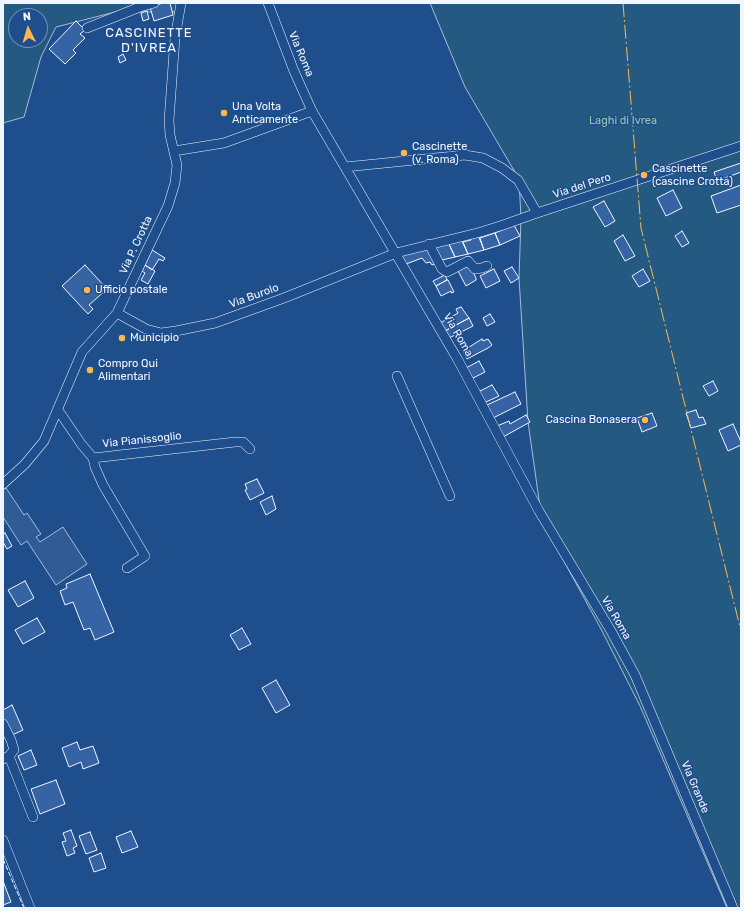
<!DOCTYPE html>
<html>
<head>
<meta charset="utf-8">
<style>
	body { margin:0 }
	#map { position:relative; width:744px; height:911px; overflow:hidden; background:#1f4e8c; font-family:Rubik,sans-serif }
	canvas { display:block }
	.frame { position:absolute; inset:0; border:4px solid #f2f6ff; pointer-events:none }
	.north { position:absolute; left:8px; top:8px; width:40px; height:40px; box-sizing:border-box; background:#1f4e8c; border:1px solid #7391ba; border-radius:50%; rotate:355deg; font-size:11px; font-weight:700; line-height:16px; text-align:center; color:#f2f6ff }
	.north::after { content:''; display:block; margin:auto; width:14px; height:18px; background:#ffb74d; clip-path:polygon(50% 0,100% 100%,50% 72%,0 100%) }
</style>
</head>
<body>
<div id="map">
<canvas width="744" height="911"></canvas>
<div class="frame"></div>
<div class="north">N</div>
</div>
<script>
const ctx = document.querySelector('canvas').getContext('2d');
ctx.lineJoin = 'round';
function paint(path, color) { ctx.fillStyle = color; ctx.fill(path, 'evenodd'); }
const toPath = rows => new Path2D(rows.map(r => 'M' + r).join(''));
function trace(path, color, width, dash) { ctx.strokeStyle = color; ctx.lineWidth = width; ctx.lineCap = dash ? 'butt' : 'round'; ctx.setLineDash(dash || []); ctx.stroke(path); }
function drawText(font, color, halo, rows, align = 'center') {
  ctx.font = font + ' Rubik,sans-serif'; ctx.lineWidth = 3; ctx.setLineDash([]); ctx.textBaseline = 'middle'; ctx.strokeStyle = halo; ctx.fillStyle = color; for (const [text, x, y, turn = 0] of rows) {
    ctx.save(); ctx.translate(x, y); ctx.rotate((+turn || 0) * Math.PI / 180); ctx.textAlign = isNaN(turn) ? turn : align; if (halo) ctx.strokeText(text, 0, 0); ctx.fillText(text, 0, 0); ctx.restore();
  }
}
const green = toPath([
	[3,3,181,3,179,12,115,12,56,27,41,57,24,117,3,123,3,3],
	[16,16,40,16,40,40,16,40,16,16],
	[430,3,741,3,741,908,727,908,640,706,601,629,542,521,528,422,519,278,521,218,519,179,465,87,430,3]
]);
paint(green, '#245a82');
trace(green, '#a8bbd7', 1);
const parking = toPath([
	[6,488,24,515,27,513,41,534,36,537,40,542,63,527,87,564,56,585,27,541,21,545,3,517,3,490,6,488]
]);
paint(parking, '#305b95');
trace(parking, '#a8bbd7', 1);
const building = toPath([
	[163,3,170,3,173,15,154,21,150,7,163,3],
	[147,11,149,19,143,21,141,13,147,11],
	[76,21,85,30,80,34,85,38,73,50,76,53,65,64,49,49,76,21],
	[123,54,126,60,120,63,118,57,123,54],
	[741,163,741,172,717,181,714,172,741,163],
	[741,185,741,205,717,213,711,196,741,185],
	[673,190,682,208,666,216,657,198,673,190],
	[604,201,615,221,605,227,593,207,604,201],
	[514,225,520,236,500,245,495,233,514,225],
	[682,231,689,243,682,247,675,236,682,231],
	[495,233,500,245,484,250,480,238,495,233],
	[478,235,484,250,468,254,463,242,471,240,470,237,478,235],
	[623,235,635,256,625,261,614,241,623,235],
	[461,239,468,254,455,257,448,242,461,239],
	[448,242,455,257,438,261,432,247,448,242],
	[429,246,437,263,432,265,430,262,426,263,422,258,406,264,401,255,429,246],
	[152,250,165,258,163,261,159,259,152,270,145,265,152,250],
	[85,265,107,289,89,305,93,309,88,314,62,286,85,265],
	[145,265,155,271,148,284,141,280,145,273,142,271,145,265],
	[469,265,476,278,476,280,466,286,458,271,469,265],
	[512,267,519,278,511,283,504,271,512,267],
	[494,269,500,281,486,288,480,276,494,269],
	[643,269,650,281,639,287,632,276,643,269],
	[445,275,447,280,436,286,433,281,445,275],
	[447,280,448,280,454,292,451,293,451,291,441,296,436,286,447,280],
	[461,307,469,318,445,331,440,323,458,313,456,309,461,307],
	[490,314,495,322,487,326,483,318,490,314],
	[469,318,473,326,449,338,445,331,469,318],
	[482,339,483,341,488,339,492,345,488,348,467,359,463,351,482,339],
	[479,361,485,372,471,379,466,368,479,361],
	[713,381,718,391,709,396,703,386,713,381],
	[492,385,499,396,484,403,478,392,492,385],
	[515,392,521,404,493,418,487,405,515,392],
	[696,410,699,418,703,417,706,424,691,428,686,413,696,410],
	[652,413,657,426,642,432,637,418,652,413],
	[526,415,530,422,503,437,497,426,509,421,510,424,526,415],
	[733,424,741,442,741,445,728,451,719,430,733,424],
	[257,479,264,493,250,500,245,490,247,489,245,484,257,479],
	[272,496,276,509,266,515,260,502,272,496],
	[5,533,12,546,7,549,3,542,3,534,5,533],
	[90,574,114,632,95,640,90,628,84,630,73,602,65,605,60,591,67,588,66,584,90,574],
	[25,581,34,598,18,607,8,590,25,581],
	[37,618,45,632,23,644,15,630,37,618],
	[242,628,251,644,239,650,230,635,242,628],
	[276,680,290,705,276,713,262,688,276,680],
	[12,705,23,730,10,736,3,719,3,710,12,705],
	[77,742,80,750,93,746,99,763,83,769,81,762,69,767,62,748,77,742],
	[31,750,37,765,24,770,18,756,31,750],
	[56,780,65,804,40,814,31,789,56,780],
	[71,830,77,846,73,848,75,853,67,856,62,842,66,841,63,833,71,830],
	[131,831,138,847,122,853,116,837,131,831],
	[90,832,97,850,86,854,79,836,90,832],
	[101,853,106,868,94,872,89,858,101,853],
	[3,881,11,902,3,905,3,881]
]);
paint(building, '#3563a3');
trace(building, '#f2f6ff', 1);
const minor = toPath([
	[268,3,294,71,312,111,458,360,539,511,611,631,635,675,733,908],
	[87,28,140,7,154,3],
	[174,151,224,143,312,111],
	[345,167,465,155,483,158,502,168,518,180,537,213],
	[429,244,442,269,447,272,468,261,475,269,482,268,487,266],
	[117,313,146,329,161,333,176,331,215,323,284,298,396,253,481,232,503,225,537,213,741,146],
	[397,376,450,496],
	[58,410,82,445,93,458,235,442,243,442,250,449],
	[93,458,95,467,103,485,145,556,127,568],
	[3,484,25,464,44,441,82,352,117,313,168,206,175,183,177,165,170,135,169,120,175,38,181,3],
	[3,724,11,740,14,750,9,756,3,759],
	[9,756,33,817],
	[3,840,30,908]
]);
trace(minor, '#f2f6ff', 10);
trace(minor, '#1f4e8c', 9);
trace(toPath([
	[3,859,24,908]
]), '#f2f6ff', 1, [5, 2]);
trace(toPath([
	[623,3,641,228,741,631]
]), '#ffb74d', 1, [14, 3, 2, 3]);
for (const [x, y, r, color] of [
	[224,113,4,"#ffb74d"],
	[404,153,4,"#ffb74d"],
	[644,175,4,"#ffb74d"],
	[87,290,4,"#ffb74d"],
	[122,338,4,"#ffb74d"],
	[90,370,4,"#ffb74d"],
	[645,420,4,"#ffb74d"]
]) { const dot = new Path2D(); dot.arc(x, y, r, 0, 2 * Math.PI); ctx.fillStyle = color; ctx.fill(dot); trace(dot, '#1f4e8c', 1.5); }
drawText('11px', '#f2f6ff', '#1f4e8c', [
	["Via Roma",301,54,67],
	["Via del Pero",582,186,-18],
	["Via P. Crotta",136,245,-65],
	["Via Burolo",254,296,-20],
	["Via Roma",458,335,60],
	["Via Pianissoglio",142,440,-6],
	["Via Roma",616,618,60],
	["Via Grande",695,787,67]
]);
drawText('11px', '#f2f6ff', '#1f4e8c', [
	["Una Volta",232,107],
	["Anticamente",232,120],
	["Cascinette",412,147],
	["(v. Roma)",412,160],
	["Cascinette",652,169],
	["(cascine Crotta)",652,182],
	["Ufficio postale",95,290],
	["Municipio",130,338],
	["Compro Qui",98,364],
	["Alimentari",98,377],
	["Cascina Bonasera",637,420,"right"]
], 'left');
drawText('11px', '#97c8a6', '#1f4e8c', [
	["Laghi di Ivrea",623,121]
]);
ctx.letterSpacing = '1px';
drawText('13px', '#f2f6ff', '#1f4e8c', [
	["CASCINETTE",149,33],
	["D'IVREA",149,48]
]);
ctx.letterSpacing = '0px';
</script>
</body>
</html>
